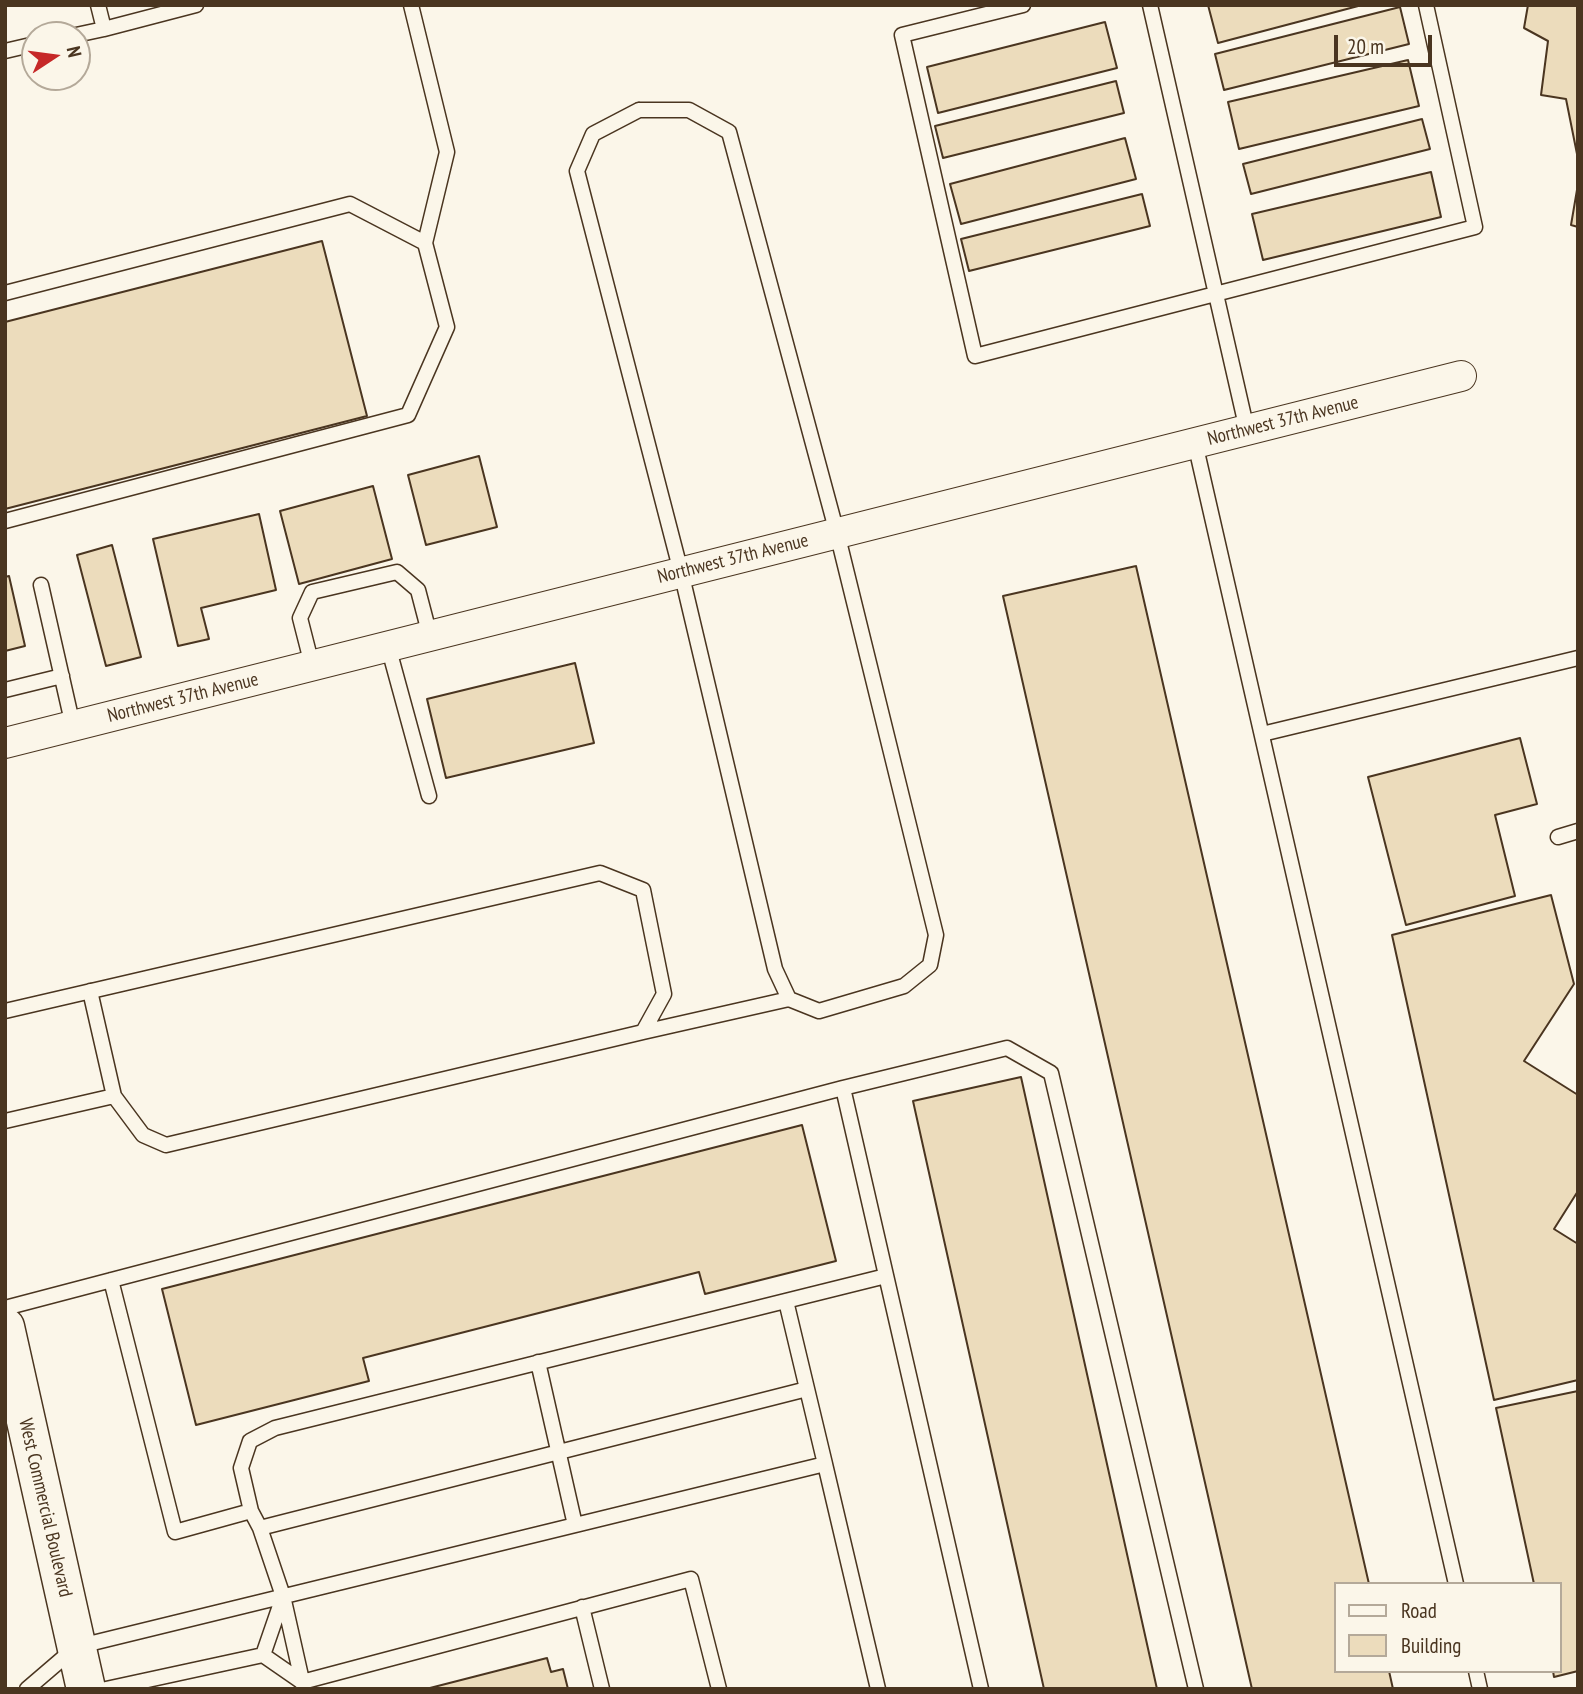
<!DOCTYPE html>
<html>
<head>
<meta charset="utf-8">
<style>
	body { margin:0 }
	#map { position:relative; width:1583px; height:1694px; overflow:hidden; background:#fbf6e9; font-family:"PT Sans Narrow",sans-serif }
	canvas { display:block }
	.frame { position:absolute; inset:0; border:7px solid #4a3520; pointer-events:none }
	.legend { position:absolute; left:1334px; top:1582px; width:228px; height:91px; box-sizing:border-box; background:#fbf6e9; border:2px solid #b4a999; margin:0; padding:9px 12px; list-style:none; font-size:21px; color:#4a3520 }
	.legend li { display:flex; align-items:center; gap:14px; height:35px }
	.legend b { width:35px; border:2px solid #b4a999 }
	.north { position:absolute; left:21px; top:21px; width:70px; height:70px; box-sizing:border-box; background:#fbf6e9; border:2px solid #b4a999; border-radius:50%; rotate:77deg; font-size:19px; font-weight:700; line-height:28px; text-align:center; color:#4a3520 }
	.north::after { content:''; display:block; margin:auto; width:24px; height:32px; background:#c62828; clip-path:polygon(50% 0,100% 100%,50% 72%,0 100%) }
	.scale { position:absolute; left:1334px; top:35px; width:98px; height:32px; box-sizing:border-box; border:4px solid #4a3520; border-top:0; padding-left:9px; font-size:21px; line-height:24px; white-space:nowrap; color:#4a3520; -webkit-text-stroke:5px #fbf6e9; paint-order:stroke }
</style>
</head>
<body>
<div id="map">
<canvas width="1583" height="1694"></canvas>
<div class="frame"></div>
<ul class="legend">
<li><b style="height:9px;background:#fbf6e9"></b>Road</li>
<li><b style="height:19px;background:#ecdcbc"></b>Building</li>
</ul>
<div class="north">N</div>
<div class="scale">20 m</div>
</div>
<script>
const ctx = document.querySelector('canvas').getContext('2d');
ctx.lineJoin = 'round';
function paint(path, color) { ctx.fillStyle = color; ctx.fill(path, 'evenodd'); }
const toPath = rows => new Path2D(rows.map(r => 'M' + r).join(''));
function trace(path, color, width, dash) { ctx.strokeStyle = color; ctx.lineWidth = width; ctx.lineCap = dash ? 'butt' : 'round'; ctx.setLineDash(dash || []); ctx.stroke(path); }
function drawText(font, color, halo, rows, align = 'center') {
  ctx.font = font + ' "PT Sans Narrow",sans-serif'; ctx.lineWidth = 5; ctx.setLineDash([]); ctx.textBaseline = 'middle'; ctx.strokeStyle = halo; ctx.fillStyle = color; for (const [text, x, y, turn = 0] of rows) {
    ctx.save(); ctx.translate(x, y); ctx.rotate((+turn || 0) * Math.PI / 180); ctx.textAlign = isNaN(turn) ? turn : align; if (halo) ctx.strokeText(text, 0, 0); ctx.fillText(text, 0, 0); ctx.restore();
  }
}
const building = toPath([
	[1208,5,1362,5,1218,43,1208,5],
	[1528,5,1578,5,1578,159,1566,99,1541,95,1548,41,1524,28,1528,5],
	[1400,7,1409,44,1224,90,1215,54,1400,7],
	[1105,22,1117,68,938,113,927,67,1105,22],
	[1408,60,1419,106,1239,149,1228,102,1408,60],
	[1116,81,1124,113,943,158,935,126,1116,81],
	[1422,119,1430,149,1251,194,1243,164,1422,119],
	[1125,138,1136,179,961,224,950,184,1125,138],
	[1431,172,1441,217,1263,260,1252,214,1431,172],
	[1578,184,1578,227,1571,225,1578,184],
	[1142,194,1150,226,969,271,961,239,1142,194],
	[322,241,367,416,5,509,5,322,322,241],
	[479,456,497,527,426,545,408,475,479,456],
	[373,486,392,559,299,584,280,511,373,486],
	[259,514,276,590,201,608,209,639,178,646,153,539,259,514],
	[112,545,141,657,106,666,77,555,112,545],
	[1136,566,1369,1584,1336,1584,1336,1671,1389,1671,1393,1689,1252,1689,1003,596,1136,566],
	[9,576,25,646,5,651,5,577,9,576],
	[575,663,594,743,446,778,427,699,575,663],
	[1520,738,1537,804,1495,815,1515,896,1406,925,1368,777,1520,738],
	[1551,895,1574,984,1524,1061,1578,1095,1578,1191,1554,1229,1578,1244,1578,1380,1494,1400,1392,935,1551,895],
	[1021,1077,1157,1689,1044,1689,913,1101,1021,1077],
	[802,1125,836,1261,705,1294,699,1272,363,1358,369,1381,196,1425,162,1289,802,1125],
	[1578,1391,1578,1671,1554,1677,1553,1671,1560,1671,1560,1584,1534,1584,1496,1408,1578,1391],
	[547,1658,551,1672,563,1669,568,1689,426,1689,547,1658]
]);
paint(building, '#ecdcbc');
trace(building, '#4a3520', 2);
const lane = toPath([
	[411,5,447,152,425,243],
	[1023,5,902,35,975,356,1475,227,1426,5],
	[1150,5,1247,430],
	[104,29,196,5],
	[76,35,104,29,98,5],
	[5,51,35,44],
	[639,110,689,110,729,132,837,533,936,935,930,965,904,986,819,1011,789,999,775,969,681,572,577,171,593,134,639,110],
	[5,293,350,204,425,243,447,327,408,415,5,521],
	[1195,443,1456,1584],
	[41,585,73,726],
	[388,646,429,796],
	[312,665,300,618,312,592,397,572,418,590,430,636],
	[5,690,62,676],
	[1262,734,1578,658],
	[1558,837,1578,831],
	[5,1011,600,873,643,890,664,994,643,1032,166,1145,143,1135,114,1096,90,991],
	[643,1032,789,999],
	[843,1088,1007,1048,1051,1073,1196,1689],
	[5,1121,114,1096],
	[111,1280,175,1532,251,1511,260,1528,283,1596,303,1685],
	[786,1301,825,1464],
	[5,1308,843,1088,981,1689],
	[538,1362,575,1525],
	[251,1511,241,1468,250,1441,275,1428,886,1276],
	[260,1528,807,1389],
	[582,1607,602,1689],
	[263,1655,283,1597],
	[1476,1671,1480,1689],
	[27,1689,76,1647,825,1464,878,1689],
	[106,1689,263,1655,302,1682,691,1579,719,1689]
]);
const street = toPath([
	[5,743,1461,376]
]);
const highway = toPath([
	[5,1327,86,1689]
]);
trace(lane, '#4a3520', 17);
trace(street, '#4a3520', 32);
trace(highway, '#4a3520', 41);
trace(lane, '#fbf6e9', 14);
trace(street, '#fbf6e9', 30);
trace(highway, '#fbf6e9', 38);
drawText('19px', '#4a3520', '#fbf6e9', [
	["Northwest 37th Avenue",1283,421,-14],
	["Northwest 37th Avenue",733,559,-14],
	["Northwest 37th Avenue",183,698,-14],
	["West Commercial Boulevard",45,1508,77]
]);
</script>
</body>
</html>
